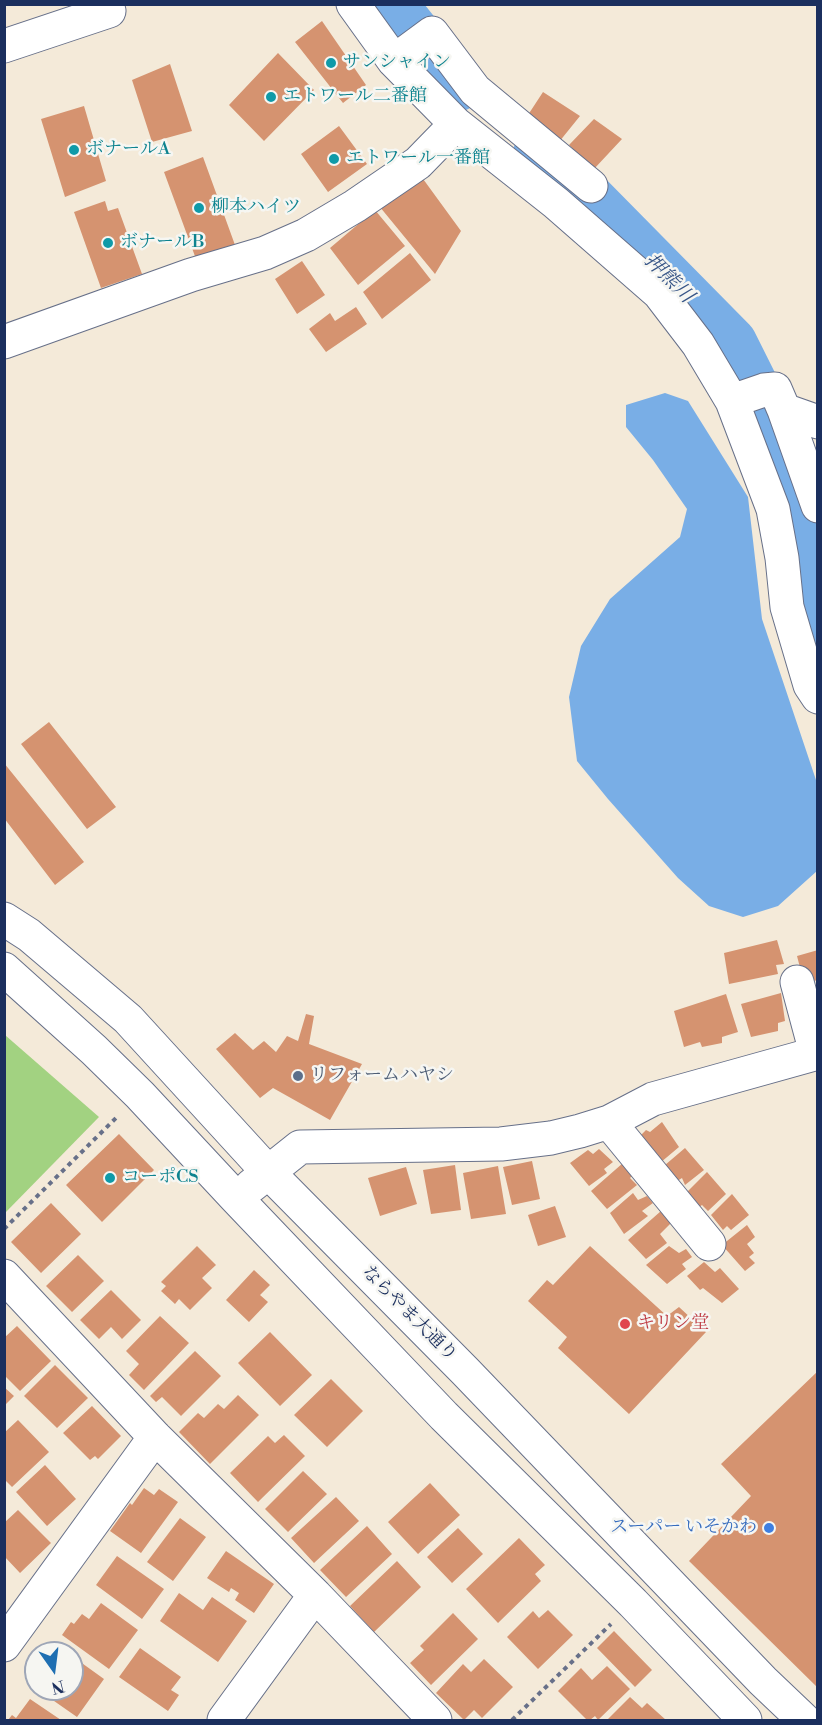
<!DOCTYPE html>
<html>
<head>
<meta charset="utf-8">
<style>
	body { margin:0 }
	#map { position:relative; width:822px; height:1725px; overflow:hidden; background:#f4ead9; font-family:"Libre Bodoni",serif }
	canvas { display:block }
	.frame { position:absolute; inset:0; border:6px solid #1b2f5e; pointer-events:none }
	.north { position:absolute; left:24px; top:1641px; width:60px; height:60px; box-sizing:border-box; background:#f6f6f2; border:2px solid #9ea6b7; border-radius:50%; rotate:166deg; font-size:16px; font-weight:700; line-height:24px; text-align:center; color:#1b2f5e }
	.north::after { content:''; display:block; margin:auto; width:21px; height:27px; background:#1f6fb2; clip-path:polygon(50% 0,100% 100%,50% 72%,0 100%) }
</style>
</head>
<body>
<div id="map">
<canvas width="822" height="1725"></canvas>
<div class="frame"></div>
<div class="north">N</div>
</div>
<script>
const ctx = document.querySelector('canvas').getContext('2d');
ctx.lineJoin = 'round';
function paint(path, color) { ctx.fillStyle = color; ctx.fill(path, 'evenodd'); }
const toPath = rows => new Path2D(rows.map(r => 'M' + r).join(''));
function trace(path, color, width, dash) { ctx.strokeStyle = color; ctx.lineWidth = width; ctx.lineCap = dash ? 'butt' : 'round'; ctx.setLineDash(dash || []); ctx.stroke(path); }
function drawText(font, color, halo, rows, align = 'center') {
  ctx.font = font + ' "Libre Bodoni","Noto Serif JP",serif'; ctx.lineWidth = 5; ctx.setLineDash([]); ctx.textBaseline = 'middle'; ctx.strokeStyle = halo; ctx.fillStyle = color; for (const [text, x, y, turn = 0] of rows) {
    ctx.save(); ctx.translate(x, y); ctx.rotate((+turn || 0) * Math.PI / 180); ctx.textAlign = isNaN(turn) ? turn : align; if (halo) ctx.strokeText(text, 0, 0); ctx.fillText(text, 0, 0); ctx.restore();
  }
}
paint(toPath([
	[5,1035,99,1117,5,1213]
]), '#a2d281');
paint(toPath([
	[665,393,688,401,748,497,762,619,817,783,817,871,778,906,743,917,709,906,678,878,608,799,577,761,569,697,581,646,610,599,680,537,687,509,653,460,626,427,626,405]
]), '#79aee6');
trace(toPath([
	[391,4,456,86],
	[539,154,588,198,731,343,787,455,807,529,813,617,818,628]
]), '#79aee6', 52);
paint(toPath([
	[322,21,366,85,343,103,295,42],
	[278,53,314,90,264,141,229,105],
	[170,64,192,131,152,142,132,80],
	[543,92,580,116,559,142,526,118],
	[84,106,106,181,65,197,41,119],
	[594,119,622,139,594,169,569,145],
	[339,126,367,164,328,192,301,154],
	[203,157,235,245,196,259,164,172],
	[418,172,461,231,435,274,375,201],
	[105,201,108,211,118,208,142,274,101,288,74,212],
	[375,210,405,246,358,285,330,248],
	[410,253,431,280,382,319,363,292],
	[302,261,325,295,297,314,275,279],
	[356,307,367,324,326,352,309,329,330,313,335,321],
	[49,722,116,807,87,829,21,744],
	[4,763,84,862,55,885,4,818],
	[777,940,784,964,776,965,778,974,729,984,724,953],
	[818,950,818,980,804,983,797,956],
	[781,993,785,1021,778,1023,778,1031,751,1037,741,1004],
	[726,994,738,1032,722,1037,722,1043,702,1047,700,1042,684,1047,674,1011],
	[306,1014,314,1016,309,1044,362,1064,330,1120,273,1088,260,1098,216,1049,235,1033,253,1050,264,1041,276,1052,287,1036,298,1041],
	[662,1122,679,1147,654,1168,640,1136,646,1130,650,1132],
	[119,1134,154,1170,102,1222,66,1185],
	[685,1148,704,1170,685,1185,682,1178,671,1185,658,1171],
	[599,1149,613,1162,604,1169,607,1173,589,1186,570,1163,588,1150,593,1154],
	[532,1161,540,1199,512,1205,503,1167],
	[623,1163,634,1174,630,1178,637,1185,607,1209,591,1191],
	[455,1165,461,1210,431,1214,423,1170],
	[498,1166,506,1214,471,1219,463,1173],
	[406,1167,417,1204,380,1216,368,1178],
	[707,1172,726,1194,708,1211,702,1205,695,1210,684,1195],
	[633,1193,638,1200,647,1196,653,1203,642,1211,648,1216,624,1234,610,1213],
	[732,1194,749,1215,731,1230,727,1226,723,1230,711,1215],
	[51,1203,81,1234,41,1273,11,1242],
	[555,1206,566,1237,538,1246,528,1215],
	[661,1211,671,1223,660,1234,667,1243,646,1259,628,1240],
	[747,1225,755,1237,747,1244,754,1253,749,1257,755,1263,745,1271,722,1245],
	[197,1246,216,1265,202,1278,212,1288,190,1310,179,1299,175,1304,161,1291,166,1286,161,1282],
	[590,1246,667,1316,679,1307,706,1332,629,1414,558,1348,567,1337,528,1301,547,1280,553,1285],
	[669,1246,679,1253,686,1249,692,1257,682,1264,686,1269,667,1284,646,1265],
	[78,1255,104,1281,72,1312,46,1286],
	[704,1262,715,1272,720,1268,739,1289,722,1303,703,1288,700,1290,687,1276],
	[254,1270,270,1285,260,1295,268,1302,249,1322,226,1300],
	[111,1290,141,1320,122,1339,111,1327,99,1339,80,1320],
	[160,1316,189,1343,144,1390,129,1375,139,1364,126,1351],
	[17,1326,51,1361,20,1391,4,1375,4,1338],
	[270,1332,312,1375,280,1406,238,1363],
	[195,1351,221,1376,181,1416,162,1397,156,1402,150,1396],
	[55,1365,88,1398,57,1428,24,1396],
	[818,1371,818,1688,689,1561,751,1496,721,1464],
	[331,1379,363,1411,327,1447,294,1415],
	[4,1387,14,1396,4,1406],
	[238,1395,259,1415,210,1464,179,1432,198,1413,204,1418,218,1404,224,1409],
	[92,1406,121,1436,98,1459,95,1456,90,1460,63,1433],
	[18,1420,49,1452,12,1487,4,1479,4,1433],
	[284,1435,305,1456,258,1502,230,1473,268,1436,275,1443],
	[45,1465,76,1499,47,1526,16,1492],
	[303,1471,327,1494,288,1532,265,1509],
	[430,1483,460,1515,418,1554,388,1522],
	[144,1488,154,1495,159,1489,178,1502,141,1553,110,1531,130,1503,132,1505],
	[336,1497,359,1521,314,1563,291,1538],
	[18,1510,51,1543,20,1573,4,1556,4,1523],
	[180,1518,206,1537,173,1581,147,1562],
	[367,1526,392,1554,346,1597,320,1570],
	[458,1528,483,1554,452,1583,427,1557],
	[519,1538,545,1565,535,1574,541,1581,498,1623,466,1589],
	[226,1551,274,1584,254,1613,235,1600,239,1593,231,1588,229,1592,207,1578],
	[117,1556,164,1589,142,1619,96,1585],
	[397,1561,421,1587,374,1632,350,1606],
	[179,1593,203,1610,212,1597,247,1621,218,1662,160,1621],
	[101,1603,138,1630,109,1669,62,1635,71,1622,74,1624,82,1614,89,1619],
	[548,1610,573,1635,538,1669,507,1637,533,1611,539,1618],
	[453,1613,478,1639,431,1685,410,1663,424,1650,420,1646],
	[614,1631,652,1670,635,1687,597,1648],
	[140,1648,181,1677,171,1690,179,1695,168,1711,119,1677],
	[72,1656,104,1679,77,1717,44,1694,48,1689,72,1689],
	[484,1659,513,1687,482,1718,474,1710,464,1720,436,1693,463,1664,471,1672],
	[607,1666,630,1689,598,1720,595,1716,590,1720,587,1720,558,1691,581,1668,592,1680],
	[630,1697,642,1708,647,1703,666,1720,607,1720],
	[30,1699,61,1720,8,1720,12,1715,16,1718]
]), '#d59370');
const minor = toPath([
	[353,4,394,61,456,124,556,203,659,293,698,344,732,401,773,509,782,558,787,607,810,685,818,697],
	[4,46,109,11,107,4],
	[394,61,432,33,475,90,591,186],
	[4,342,191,275,265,253,306,235,355,206,418,163,456,124],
	[732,401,764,390,775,389,784,410,818,506],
	[784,410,818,422],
	[4,919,29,935,128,1019,268,1172,465,1371,763,1681,804,1720],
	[4,969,94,1050,140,1095,236,1198,444,1416,633,1603,745,1720],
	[797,982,816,1053],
	[609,1122,709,1244],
	[251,1186,300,1147,501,1144,551,1138,580,1131,609,1122,653,1099,818,1053],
	[4,1276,155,1437,315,1595,435,1720],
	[4,1645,155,1437],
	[224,1720,315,1595]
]);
trace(minor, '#677089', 35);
trace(toPath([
	[4,1229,119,1115],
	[512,1720,611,1624]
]), '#677089', 4, [4.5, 4.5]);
trace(minor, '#fff', 33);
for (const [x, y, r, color] of [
	[331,63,6,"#0f9aa8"],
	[271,97,6,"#0f9aa8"],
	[74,150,6,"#0f9aa8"],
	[334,159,6,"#0f9aa8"],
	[199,208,6,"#0f9aa8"],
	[108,243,6,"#0f9aa8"],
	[298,1076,6,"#5c6f8a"],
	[110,1178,6,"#0f9aa8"],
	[625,1324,6,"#e0444e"],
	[769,1528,6,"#3f7fe0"]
]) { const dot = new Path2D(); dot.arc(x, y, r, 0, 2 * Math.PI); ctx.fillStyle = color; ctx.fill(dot); trace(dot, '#f6f6f2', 2); }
drawText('18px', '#0d838f', '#f6f6f2', [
	["サンシャイン",343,63],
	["エトワール二番館",283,97],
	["ボナールA",86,150],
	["エトワール一番館",346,159],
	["柳本ハイツ",211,208],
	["ボナールB",120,243],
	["コーポCS",122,1178]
], 'left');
drawText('18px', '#4e5e75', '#f6f6f2', [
	["リフォームハヤシ",310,1076]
], 'left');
drawText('18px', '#1b2f5e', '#f6f6f2', [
	["ならやま大通り",409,1314,45]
]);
drawText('18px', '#be3a42', '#f6f6f2', [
	["キリン堂",637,1324]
], 'left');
drawText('18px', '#366cbe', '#f6f6f2', [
	["スーパー いそかわ",757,1528]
], 'right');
drawText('italic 20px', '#375587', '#f6f6f2', [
	["押熊川",668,279,45]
]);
</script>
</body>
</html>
